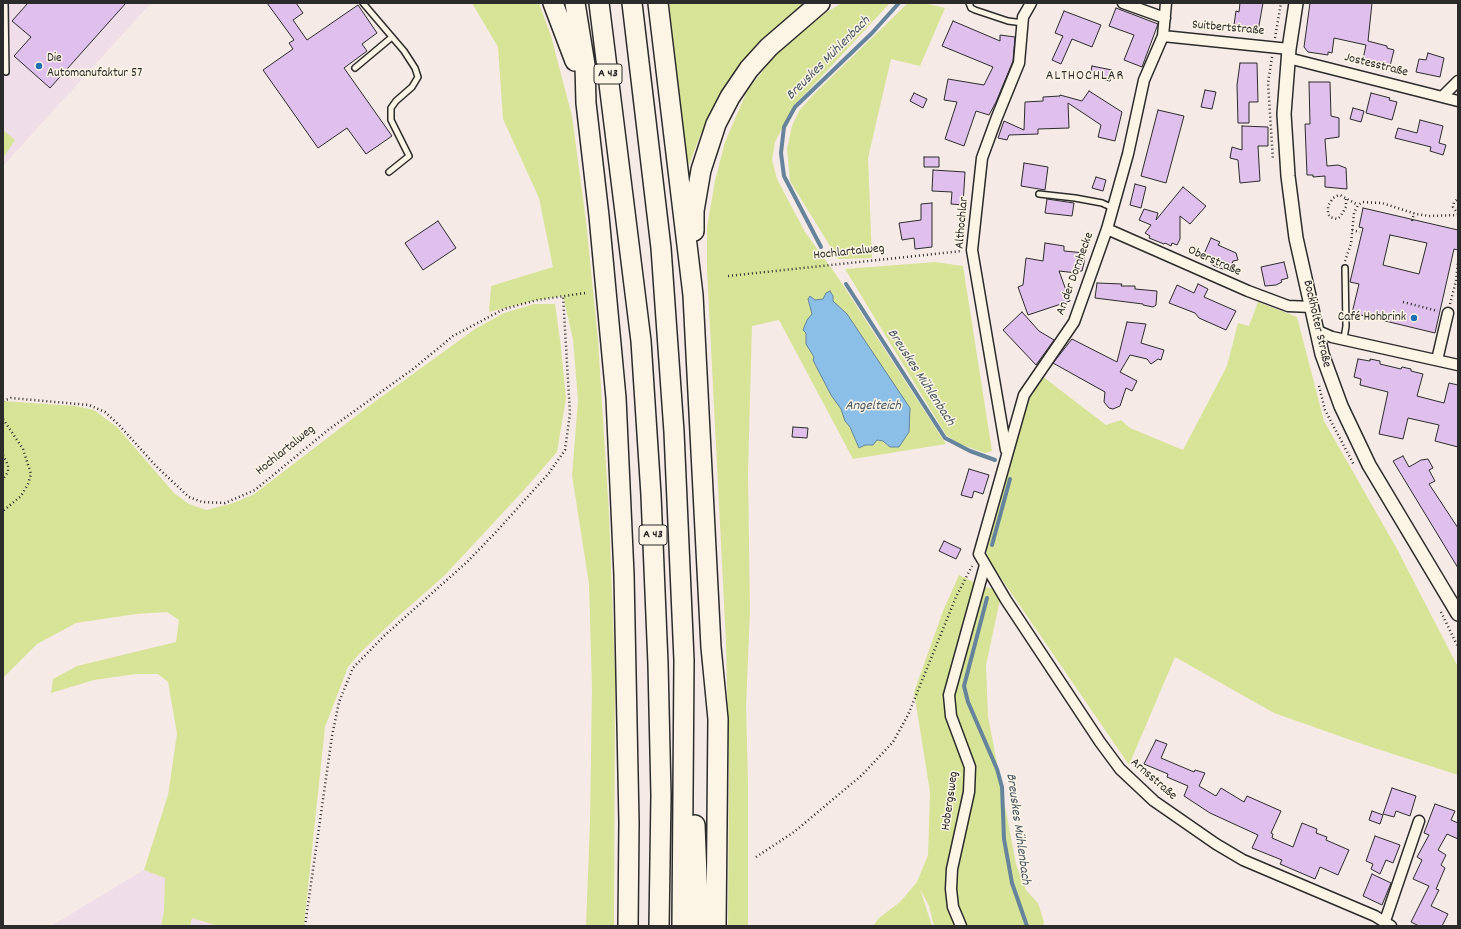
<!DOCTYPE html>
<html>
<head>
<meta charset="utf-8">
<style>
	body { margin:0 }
	#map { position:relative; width:1461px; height:929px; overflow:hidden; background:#f6eae6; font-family:Dekko,sans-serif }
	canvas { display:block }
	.frame { position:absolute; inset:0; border:4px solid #2b2b2b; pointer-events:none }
</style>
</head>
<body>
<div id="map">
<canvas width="1461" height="929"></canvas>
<div class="frame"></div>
</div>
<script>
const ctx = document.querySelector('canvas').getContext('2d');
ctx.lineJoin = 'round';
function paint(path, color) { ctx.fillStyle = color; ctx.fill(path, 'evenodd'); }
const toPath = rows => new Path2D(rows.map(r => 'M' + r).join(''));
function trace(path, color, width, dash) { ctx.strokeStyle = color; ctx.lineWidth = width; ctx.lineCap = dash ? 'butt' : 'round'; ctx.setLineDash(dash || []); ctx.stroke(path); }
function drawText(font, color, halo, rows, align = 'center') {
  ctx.font = font + ' Dekko,sans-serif'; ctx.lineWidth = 3; ctx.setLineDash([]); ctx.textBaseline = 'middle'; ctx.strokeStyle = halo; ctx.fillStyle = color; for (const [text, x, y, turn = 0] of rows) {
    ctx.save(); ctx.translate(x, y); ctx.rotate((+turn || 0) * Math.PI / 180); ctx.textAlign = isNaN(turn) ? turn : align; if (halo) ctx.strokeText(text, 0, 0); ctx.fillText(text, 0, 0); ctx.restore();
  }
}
paint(toPath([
	[3,3,151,3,3,166],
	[144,870,165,878,164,911,161,926,51,926],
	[192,918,218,926,190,926]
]), '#efdde8');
paint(toPath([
	[472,3,539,3,551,36,572,116,586,221,598,340,609,514,615,673,614,926,586,926,590,822,592,689,589,584,572,475,578,401,573,339,563,296,537,300,489,312,491,286,553,267,539,198,503,119,498,47],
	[669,3,809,3,794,13,768,35,742,61,720,95,701,133,689,165,682,137],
	[842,3,890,3,793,107,775,142,772,160,777,179,805,232,837,276,946,444,853,459,779,320,752,326,748,473,750,610,746,706,748,782,748,926,728,926,729,771,726,642,707,269,707,227,715,181,725,142,747,91,777,53,827,12],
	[908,3,924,3,945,8,920,66,891,59,868,158,872,258,838,259,790,181,787,149,792,126,799,111,813,95],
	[3,130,15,140,3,158],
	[935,262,963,266,992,451,985,453,957,443,946,435,845,269],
	[1258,302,1297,317,1324,421,1397,549,1458,667,1458,775,1362,744,1274,713,1175,657,1129,765,988,559,986,548,1009,460,1031,391,1042,376,1106,425,1121,420,1130,428,1183,450,1227,366,1238,323,1249,326],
	[534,304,555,304,560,339,566,398,557,452,524,490,445,575,394,620,360,653,348,667,325,727,304,926,218,926,192,918,190,926,161,926,164,911,165,878,144,870,168,795,177,734,168,682,158,674,136,674,94,680,51,693,53,679,77,666,176,642,179,620,167,612,136,614,76,623,37,644,3,678,3,401,75,406,94,410,117,427,174,493,189,504,206,510,230,504,253,495,373,403,475,329,504,313],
	[959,575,984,587,996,589,1000,600,986,665,988,716,1016,864,1026,890,1038,903,1044,922,1043,926,934,926,929,906,920,889,932,926,873,926,879,918,900,902,917,882,928,855,930,792,914,692,943,611]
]), '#d7e497');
const water = toPath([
	[830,291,833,296,833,301,847,314,910,408,909,432,899,447,890,447,883,441,877,440,873,445,865,445,859,448,850,427,845,421,841,409,831,395,817,368,813,360,814,357,806,344,806,333,803,330,807,320,812,314,808,299,810,296,815,300,823,299,826,293,830,291]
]);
paint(water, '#8cbfe8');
trace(water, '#65849c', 1);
trace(toPath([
	[821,247,784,176,781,153,784,127,795,107,872,33,899,3],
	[846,284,945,438,970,451,995,460],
	[992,545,1010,479],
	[987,598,964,686,968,702,997,769,1002,787,1004,839,1012,883,1027,926]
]), '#65849c', 4);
const building = toPath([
	[28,3,126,3,50,88,14,56,31,37,12,21,28,3],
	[267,3,296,3,303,13,293,20,307,40,358,5,377,33,362,44,367,51,344,68,392,136,366,154,347,128,318,148,263,70,293,49,289,43,294,40,267,3],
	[1240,3,1263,3,1258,31,1244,29,1245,27,1234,25,1236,11,1239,12,1240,3],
	[1310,3,1372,3,1368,41,1387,46,1387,48,1394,50,1390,66,1363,59,1366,45,1334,38,1332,53,1328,52,1328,55,1308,52,1304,47,1310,3],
	[1116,8,1158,24,1142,67,1124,60,1134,35,1109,26,1116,8],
	[1064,11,1101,25,1092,47,1072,39,1061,64,1052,60,1063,36,1055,33,1064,11],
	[953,21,1000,41,1000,35,1015,37,1013,61,996,102,989,115,976,111,964,146,945,139,957,102,944,100,948,79,984,85,993,67,942,46,953,21],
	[1428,53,1444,58,1440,77,1416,72,1419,59,1426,60,1428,53],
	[1240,63,1257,63,1258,102,1249,102,1249,123,1238,123,1237,85,1240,63],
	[1092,66,1112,70,1110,81,1090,76,1092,66],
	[1309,82,1330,82,1331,116,1339,118,1339,137,1325,139,1327,166,1338,165,1346,168,1347,189,1325,187,1325,176,1313,177,1313,175,1307,175,1305,124,1310,124,1309,82],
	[1205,90,1216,92,1212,109,1201,107,1205,90],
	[1089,91,1122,112,1115,141,1098,137,1101,125,1068,103,1069,128,1038,129,1038,134,1009,135,1007,140,998,138,1004,121,1024,130,1025,102,1043,101,1043,97,1060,96,1060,95,1082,101,1089,91],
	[914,93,927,99,923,108,910,101,914,93],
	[1371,93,1390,98,1389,100,1397,102,1392,120,1366,113,1371,93],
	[1353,108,1364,111,1361,122,1350,119,1353,108],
	[1158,110,1184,116,1166,183,1141,176,1158,110],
	[1420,120,1443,126,1439,143,1446,145,1443,155,1430,151,1431,147,1395,138,1398,128,1417,133,1420,120],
	[1242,126,1268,127,1268,146,1258,146,1260,181,1240,183,1238,160,1230,158,1232,147,1242,150,1242,126],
	[924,157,939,157,939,167,924,167,924,157],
	[1024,163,1048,167,1045,190,1021,186,1024,163],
	[933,170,965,172,963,205,951,204,952,192,932,191,933,170],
	[1096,177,1106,180,1103,191,1092,188,1096,177],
	[1135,184,1146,187,1141,208,1130,205,1135,184],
	[1183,187,1206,206,1190,224,1180,216,1180,239,1177,245,1172,243,1171,246,1165,243,1164,244,1149,238,1150,236,1145,233,1151,225,1139,220,1144,209,1158,213,1156,220,1183,187],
	[1047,199,1074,203,1072,216,1045,213,1047,199],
	[932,203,932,247,915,249,914,238,902,240,899,223,921,220,921,204,932,203],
	[1363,208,1458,230,1458,250,1454,249,1435,333,1352,313,1359,284,1350,282,1363,228,1359,227,1363,208],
	[1390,235,1427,243,1419,274,1383,265,1390,235],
	[438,221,456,248,423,270,405,243,438,221],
	[1211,238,1220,242,1218,245,1236,253,1238,260,1233,261,1229,271,1214,266,1210,263,1212,257,1204,254,1211,238],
	[1045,243,1064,246,1064,251,1085,253,1084,263,1082,271,1077,271,1077,273,1059,271,1070,301,1028,315,1018,287,1023,285,1026,258,1043,261,1045,243],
	[1284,262,1288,278,1281,280,1282,282,1276,285,1265,286,1261,267,1284,262],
	[1097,283,1122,284,1121,286,1135,286,1135,289,1157,291,1156,305,1153,307,1143,305,1143,304,1095,298,1097,283],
	[1198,284,1208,289,1204,297,1236,311,1226,330,1199,318,1195,313,1169,303,1177,285,1194,293,1198,284],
	[1022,312,1039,331,1054,340,1036,365,1003,330,1022,312],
	[1127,322,1146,324,1141,343,1164,350,1161,360,1158,359,1151,364,1147,359,1130,355,1120,372,1137,381,1132,391,1126,388,1120,406,1113,409,1109,408,1104,402,1105,392,1053,363,1072,339,1117,362,1127,322],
	[1358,359,1370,361,1370,359,1380,361,1380,364,1401,369,1402,367,1411,369,1411,371,1423,374,1417,396,1444,403,1449,383,1458,385,1458,447,1435,441,1439,425,1408,418,1403,439,1379,434,1388,392,1360,385,1361,379,1354,377,1358,359],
	[793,427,808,428,807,438,792,437,793,427],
	[1403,456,1409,467,1421,460,1428,459,1433,468,1429,470,1435,481,1429,484,1458,528,1458,568,1393,461,1403,456],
	[969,469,989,475,983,494,974,491,972,498,961,495,969,469],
	[944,541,961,549,956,559,939,551,944,541],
	[1156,740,1167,744,1161,758,1194,772,1195,770,1205,773,1199,786,1216,796,1221,788,1244,802,1247,796,1281,811,1271,833,1273,834,1272,838,1293,847,1302,823,1317,829,1316,833,1327,837,1326,840,1349,850,1338,875,1320,867,1315,879,1280,864,1282,860,1252,848,1258,835,1210,813,1184,796,1188,786,1167,777,1168,774,1144,764,1156,740],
	[1392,788,1416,796,1410,816,1396,811,1394,817,1383,814,1392,788],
	[1435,804,1455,811,1451,820,1458,823,1458,839,1447,834,1438,850,1446,855,1441,865,1445,868,1436,889,1439,890,1431,906,1448,914,1442,926,1419,926,1411,922,1429,886,1413,879,1422,860,1417,857,1429,835,1424,833,1435,804],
	[1372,811,1383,815,1380,824,1369,820,1372,811],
	[1375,836,1400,845,1393,863,1386,860,1380,874,1371,869,1373,864,1366,861,1375,836],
	[1372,874,1391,883,1382,905,1363,896,1372,874]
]);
paint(building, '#dfbfeb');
trace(building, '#2b2b2b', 1);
const service = toPath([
	[5,3,6,72],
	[363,3,404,51,415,68,418,77,412,87,396,101,391,108,391,120,409,156,389,172],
	[969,3,971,8,975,10,1008,21,1023,23],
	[355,68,392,37],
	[1039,194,1075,198,1102,203,1113,208],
	[1344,339,1346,326,1345,268]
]);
const minor = toPath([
	[1123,3,1165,18],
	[1166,3,1163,36,1144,80,1128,154,1107,229,1074,322,1024,395,979,554,1006,600,1100,742,1120,769,1154,801,1216,844,1243,860,1375,916,1391,926],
	[1163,36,1289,49],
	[1288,58,1458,101],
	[1442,97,1458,81],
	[1107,229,1248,291,1288,306,1312,307],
	[1318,331,1332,337,1458,365],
	[1437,360,1448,313],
	[1006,450,972,250,982,158,997,117,1019,63,1023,17,1031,3],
	[1385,921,1419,821],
	[961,926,953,907,951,889,952,869,969,792,970,767,951,716,949,695,985,565]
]);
const tertiary = toPath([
	[1296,3,1289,49,1284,114,1288,176,1296,238,1322,354,1341,406,1369,465,1458,614]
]);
const motorway = toPath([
	[553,3,575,61],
	[575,3,585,65,586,103,599,216,616,398,624,575,629,823,628,926],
	[599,3,641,341,651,495,658,664,661,795,659,926],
	[632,3,661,248,674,432,684,660,682,926],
	[658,3,693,295,711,647,718,719,716,926],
	[694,231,694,211,701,170,716,124,730,97,749,69,769,47,820,3],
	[695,825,699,926]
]);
trace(service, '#2b2b2b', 8);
trace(minor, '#2b2b2b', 13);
trace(tertiary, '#2b2b2b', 16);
trace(motorway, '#2b2b2b', 22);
trace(toPath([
	[1275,38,1281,3],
	[1272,57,1268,83,1273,160],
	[1346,199,1346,207,1340,217,1337,219,1330,217,1328,214,1328,206,1333,198,1337,196,1340,195,1358,205],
	[1458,214,1453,207,1454,202,1458,199],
	[1412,221,1414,213],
	[1352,230,1360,232],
	[1345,261,1351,244,1354,213,1358,205,1363,202,1382,203,1416,214,1429,216,1458,215],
	[728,276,962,251],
	[1403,302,1438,311],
	[1450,304,1456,281,1458,261],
	[1319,386,1325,410,1354,465],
	[3,401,11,398,89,405,105,412,119,425,156,466,189,497,202,502,225,503,255,490,328,430,413,369,453,336,504,309,537,300,585,293],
	[3,419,23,449,31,474,28,484,21,496,3,511],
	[3,455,8,465,8,472,3,479],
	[1441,612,1458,647],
	[756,857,794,832,862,775,893,742,908,715,956,597,972,566],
	[305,926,332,736,339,702,353,668,384,636,467,562,497,531,549,473,565,450,570,413,563,296]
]), '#2b2b2b', 2.5, [1, 3]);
trace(service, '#fcf5e5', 5);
trace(minor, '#fcf5e5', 10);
trace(tertiary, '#fcf5e5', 13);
trace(motorway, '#fcf5e5', 19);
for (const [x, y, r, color] of [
	[39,66,4,"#1f6fb2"],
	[1414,318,4,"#1f6fb2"]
]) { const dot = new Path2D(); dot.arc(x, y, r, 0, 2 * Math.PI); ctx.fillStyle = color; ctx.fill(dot); trace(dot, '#fcf5e5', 1.5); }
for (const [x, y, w] of [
	[608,74,28],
	[653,535,28]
]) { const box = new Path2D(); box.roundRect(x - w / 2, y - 10, w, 20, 3); ctx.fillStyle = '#fcf5e5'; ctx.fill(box); trace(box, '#2b2b2b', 1); }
drawText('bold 12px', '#2b2b2b', null, [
	["A 43",608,74],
	["A 43",653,535]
]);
drawText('13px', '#2b2b2b', '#fcf5e5', [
	["Suitbertstraße",1228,29,5],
	["Jostesstraße",1376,66,14],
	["Althochlar",963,223,-85],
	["Hochlartalweg",849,253,-6],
	["Oberstraße",1214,262,24],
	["An der Dornhecke",1076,274,-70],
	["Bockholter Straße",1316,324,77],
	["Hochlartalweg",286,451,-39],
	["Arnsstraße",1153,780,41],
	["Hobergsweg",951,801,-82]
]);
drawText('13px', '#2b2b2b', '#fcf5e5', [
	["Die",47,59],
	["Automanufaktur 57",47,74],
	["Café Hohbrink",1406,318,"right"]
], 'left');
drawText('italic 14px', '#485764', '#fcf5e5', [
	["Breuskes Mühlenbach",829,59,-45],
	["Breuskes Mühlenbach",920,378,57],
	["Angelteich",873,407],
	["Breuskes Mühlenbach",1017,829,82]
]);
ctx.letterSpacing = '1px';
drawText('14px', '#2b2b2b', '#fcf5e5', [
	["ALTHOCHLAR",1085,77]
]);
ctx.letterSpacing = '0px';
</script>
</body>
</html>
